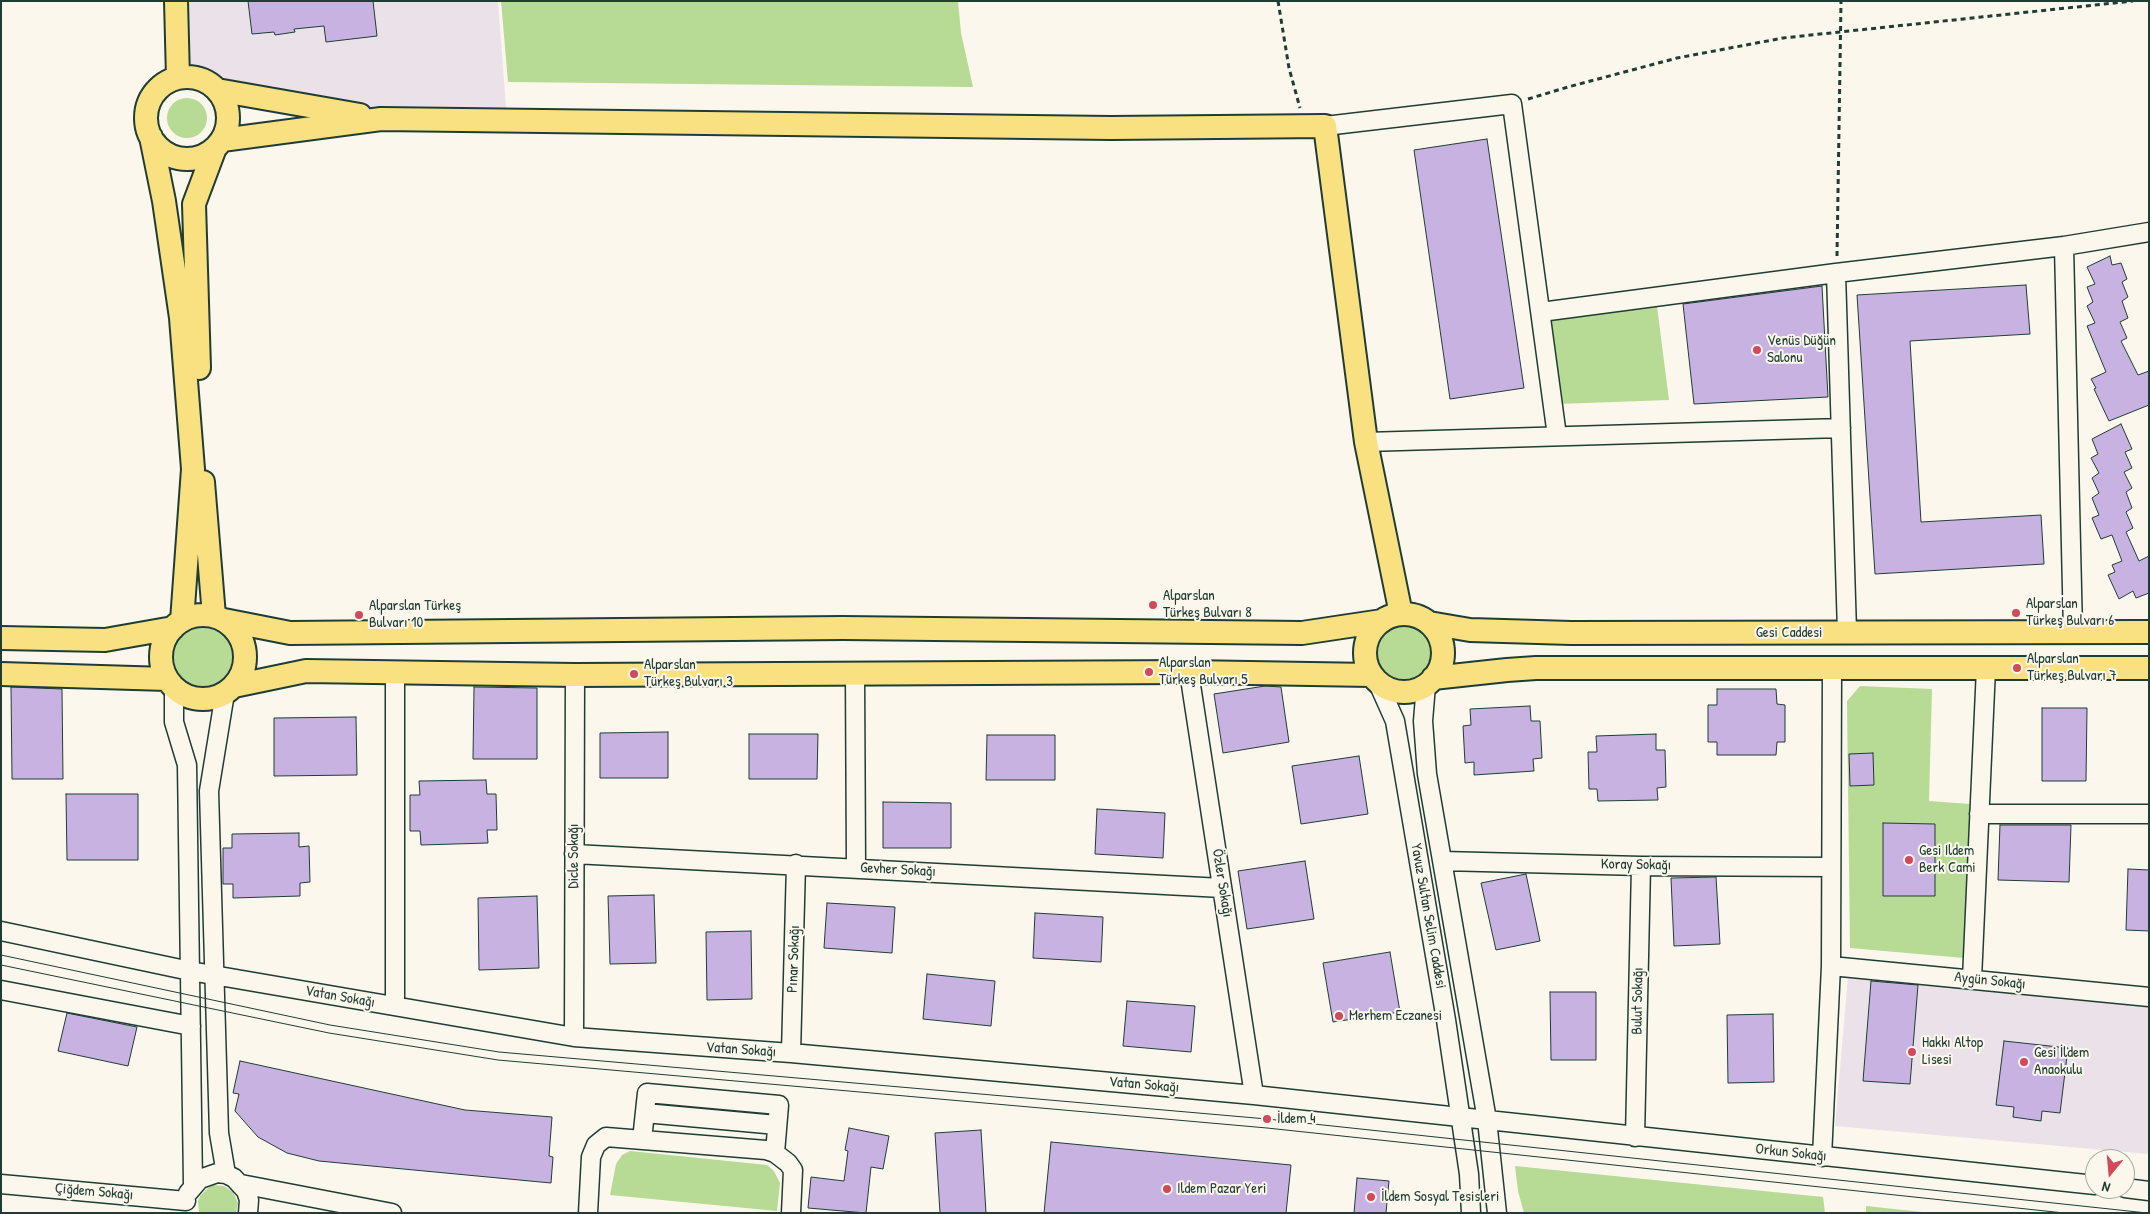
<!DOCTYPE html>
<html>
<head>
<meta charset="utf-8">
<style>
	body { margin:0 }
	#map { position:relative; width:2150px; height:1214px; overflow:hidden; background:#fbf7ec; font-family:"Patrick Hand",sans-serif }
	canvas { display:block }
	.frame { position:absolute; inset:0; border:2px solid #1f3d34; pointer-events:none }
	.north { position:absolute; left:2085px; top:1149px; width:50px; height:50px; box-sizing:border-box; background:#fbf7ec; border:1px solid #a3ada2; border-radius:50%; rotate:197deg; font-size:14px; font-weight:700; line-height:20px; text-align:center; color:#1f3d34 }
	.north::after { content:''; display:block; margin:auto; width:18px; height:22px; background:#d1495b; clip-path:polygon(50% 0,100% 100%,50% 72%,0 100%) }
</style>
</head>
<body>
<div id="map">
<canvas width="2150" height="1214"></canvas>
<div class="frame"></div>
<div class="north">N</div>
</div>
<script>
const ctx = document.querySelector('canvas').getContext('2d');
ctx.lineJoin = 'round';
function paint(path, color) { ctx.fillStyle = color; ctx.fill(path, 'evenodd'); }
const toPath = rows => new Path2D(rows.map(r => 'M' + r).join(''));
function trace(path, color, width, dash) { ctx.strokeStyle = color; ctx.lineWidth = width; ctx.lineCap = dash ? 'butt' : 'round'; ctx.setLineDash(dash || []); ctx.stroke(path); }
function drawText(font, color, halo, rows, align = 'center') {
  ctx.font = font + ' "Patrick Hand",sans-serif'; ctx.lineWidth = 4; ctx.setLineDash([]); ctx.textBaseline = 'middle'; ctx.strokeStyle = halo; ctx.fillStyle = color; for (const [text, x, y, turn = 0] of rows) {
    ctx.save(); ctx.translate(x, y); ctx.rotate((+turn || 0) * Math.PI / 180); ctx.textAlign = isNaN(turn) ? turn : align; if (halo) ctx.strokeText(text, 0, 0); ctx.fillText(text, 0, 0); ctx.restore();
  }
}
paint(toPath([
	[184,1,498,1,507,120,381,119,188,77],
	[1849,965,2149,993,2149,1154,1835,1126]
]), '#ebe2e9');
paint(toPath([
	[501,1,958,1,961,33,973,87,508,82],
	'167 118a20 20 0 1 1 40 0a20 20 0 1 1-40 0Z',
	[1655,291,1669,400,1558,404,1543,304],
	'1377 653a27 27 0 1 1 54 0a27 27 0 1 1-54 0Z',
	'174 657a29 29 0 1 1 58 0a29 29 0 1 1-58 0Z',
	[1860,686,1932,689,1929,801,1970,804,1964,958,1850,948,1847,701],
	[630,1151,767,1165,774,1171,780,1183,777,1211,610,1195,616,1164,622,1155],
	[1515,1166,1823,1197,1825,1213,1524,1213,1518,1191],
	[213,1185,224,1186,233,1192,238,1203,236,1213,199,1213,198,1201,200,1196,208,1188],
	[1866,1206,1932,1213,1866,1213]
]), '#b7da94');
const building = toPath([
	[248,1,373,1,377,36,326,42,324,26,294,29,295,32,275,35,274,32,252,34,248,1],
	[1487,139,1524,388,1450,399,1414,150,1487,139],
	[2110,256,2112,265,2121,263,2127,279,2122,282,2128,297,2122,301,2128,318,2120,322,2127,338,2121,341,2138,375,2149,371,2149,405,2109,421,2094,389,2096,388,2091,379,2106,372,2087,326,2095,323,2087,306,2093,302,2087,287,2095,284,2087,267,2110,256],
	[2026,285,2030,334,1910,341,1921,522,2041,515,2044,564,1875,574,1857,295,2026,285],
	[1822,286,1828,397,1694,404,1683,304,1822,286],
	[2121,424,2132,449,2125,452,2132,468,2124,472,2132,488,2126,492,2132,508,2126,512,2133,528,2126,532,2139,561,2149,556,2149,593,2136,598,2133,591,2119,599,2108,575,2115,572,2112,565,2122,561,2112,535,2101,539,2092,518,2099,515,2092,498,2099,493,2092,478,2099,473,2091,458,2098,454,2092,439,2121,424],
	[1265,686,1281,687,1289,742,1223,753,1214,694,1265,686],
	[11,687,62,689,63,779,12,779,11,687],
	[474,687,537,688,537,759,473,759,474,687],
	[1717,689,1776,689,1777,704,1785,705,1785,742,1777,742,1776,755,1717,755,1717,742,1708,742,1708,705,1717,705,1717,689],
	[1530,706,1531,721,1540,721,1542,758,1533,759,1534,771,1474,775,1474,762,1465,763,1463,726,1471,725,1470,709,1530,706],
	[2042,708,2087,708,2086,781,2042,781,2042,708],
	[356,717,357,775,274,776,274,718,356,717],
	[668,732,668,778,600,778,600,733,668,732],
	[749,734,818,734,817,779,749,779,749,734],
	[1656,734,1656,750,1665,750,1666,787,1657,788,1658,800,1598,801,1597,789,1589,789,1588,752,1597,752,1596,736,1656,734],
	[987,735,1055,735,1055,780,986,780,987,735],
	[1873,753,1874,785,1850,786,1849,754,1873,753],
	[1359,756,1368,814,1301,824,1292,766,1359,756],
	[486,780,487,794,496,794,497,830,487,830,488,843,421,845,420,831,410,831,410,795,420,795,419,781,486,780],
	[66,794,138,794,138,860,67,860,66,794],
	[883,802,951,803,951,848,883,848,883,802],
	[1097,809,1165,813,1163,858,1095,854,1097,809],
	[1883,823,1935,824,1935,896,1883,896,1883,823],
	[2000,825,2071,825,2069,882,1998,880,2000,825],
	[299,833,299,847,309,846,310,882,300,883,300,896,233,898,233,884,223,884,223,848,232,848,232,834,299,833],
	[1305,861,1314,919,1247,929,1238,871,1305,861],
	[2128,869,2149,870,2149,931,2126,930,2128,869],
	[1526,874,1540,941,1496,950,1481,883,1526,874],
	[1716,877,1720,944,1674,946,1671,878,1716,877],
	[654,895,656,963,610,964,608,896,654,895],
	[537,896,539,968,479,970,478,898,537,896],
	[827,903,895,907,892,953,824,948,827,903],
	[1035,913,1103,917,1101,962,1033,958,1035,913],
	[751,931,752,999,707,1000,706,932,751,931],
	[1390,952,1400,1012,1333,1022,1323,963,1390,952],
	[927,974,995,981,991,1026,923,1019,927,974],
	[1871,981,1918,985,1910,1084,1863,1081,1871,981],
	[1550,992,1596,992,1596,1060,1551,1060,1550,992],
	[1127,1001,1195,1006,1191,1052,1123,1046,1127,1001],
	[67,1013,137,1027,128,1066,58,1051,67,1013],
	[1773,1014,1774,1082,1728,1083,1727,1015,1773,1014],
	[2004,1041,2068,1048,2060,1113,2042,1111,2041,1121,2013,1117,2014,1107,1996,1105,2004,1041],
	[240,1061,465,1110,552,1117,549,1156,553,1157,551,1183,319,1161,287,1153,258,1137,235,1111,239,1094,233,1093,240,1061],
	[849,1128,889,1136,883,1169,871,1167,866,1213,808,1208,811,1177,844,1181,848,1151,845,1150,849,1128],
	[981,1130,986,1213,940,1213,935,1133,981,1130],
	[1051,1142,1291,1165,1286,1213,1044,1213,1051,1142],
	[1357,1178,1389,1181,1386,1213,1354,1213,1357,1178]
]);
paint(building, '#c7b2e2');
trace(building, '#1f3d34', 1);
const minor = toPath([
	[1325,126,1512,104,1557,436],
	[1541,312,1836,273],
	[1366,442,1841,428],
	[1847,632,1836,273,2064,246],
	[2073,632,2064,246,2149,232],
	[395,672,395,1006],
	[1189,672,1254,1095],
	[855,673,856,868],
	[1378,683,1395,721,1446,1020,1469,1174,1471,1213],
	[1426,685,1423,721,1427,774,1487,1120,1497,1213],
	[174,687,174,722,187,765,193,1185],
	[225,693,209,791,219,1133,226,1174],
	[1979,814,2149,814],
	[574,854,1222,888],
	[1442,861,1641,866,1830,867],
	[1,931,190,971,574,1037,791,1053,1254,1095,2095,1185],
	[1831,966,2149,997],
	[1972,979,1986,668],
	[1,990,191,1026],
	[574,1037,575,675],
	[791,1053,796,864],
	[645,1113,777,1125],
	[1635,1137,1641,866],
	[642,1140,647,1093,779,1105,775,1153],
	[1822,1157,1831,966,1832,668],
	[1,1184,186,1201],
	[241,1184,392,1213],
	[2125,1188,2149,1191],
	[188,1193,200,1179,217,1173,226,1174,234,1178,246,1191,249,1200,248,1213],
	[588,1213,591,1157,596,1145,606,1137,766,1150,775,1153,788,1163,793,1170,791,1213]
]);
const major = toPath([
	[176,1,178,78],
	'146 118a41 41 0 1 1 82 0a41 41 0 1 1-82 0Z',
	[217,90,360,115],
	[151,137,164,201,181,318,193,469,182,621],
	[222,140,381,119,1111,128,1325,126,1366,442,1401,614],
	[199,368,194,204,215,148],
	[203,482,214,616],
	'1365 653a39 39 0 1 1 78 0a39 39 0 1 1-78 0Z',
	'161 657a42 42 0 1 1 84 0a42 42 0 1 1-84 0Z',
	[224,620,290,633,843,628,1302,633,1382,621],
	[1429,623,1470,630,1571,633,2149,632],
	[1,638,105,640,173,628],
	[1,674,167,679],
	[1433,678,1507,670,1536,668,2149,668],
	[234,686,306,671,575,675,1189,672,1371,675]
]);
trace(minor, '#1f3d34', 21);
trace(major, '#1f3d34', 26);
trace(toPath([
	[1278,1,1289,68,1300,108],
	[1528,99,1568,87,1677,58,1783,38,2133,1],
	[1837,256,1841,1]
]), '#1f3d34', 3, [5, 4]);
trace(minor, '#fbf7ec', 18);
trace(major, '#f9e181', 22);
trace(toPath([
	[1,955,330,1025,499,1052,1267,1119,2147,1213],
	[1,965,329,1033,498,1060,1267,1128,2064,1213]
]), '#1f3d34', 1);
for (const [x, y, r, color] of [
	[1757,350,5,"#d1495b"],
	[1153,605,5,"#d1495b"],
	[2016,613,5,"#d1495b"],
	[359,615,5,"#d1495b"],
	[2017,668,5,"#d1495b"],
	[1149,672,5,"#d1495b"],
	[634,674,5,"#d1495b"],
	[1909,860,5,"#d1495b"],
	[1339,1016,5,"#d1495b"],
	[1912,1052,5,"#d1495b"],
	[2024,1062,5,"#d1495b"],
	[1267,1119,5,"#d1495b"],
	[1167,1189,5,"#d1495b"],
	[1371,1197,5,"#d1495b"]
]) { const dot = new Path2D(); dot.arc(x, y, r, 0, 2 * Math.PI); ctx.fillStyle = color; ctx.fill(dot); trace(dot, '#fbf7ec', 2); }
drawText('15px', '#1f3d34', '#fbf7ec', [
	["Venüs Düğün",1767,341],
	["Salonu",1767,358],
	["Alparslan",1163,596],
	["Türkeş Bulvarı 8",1163,613],
	["Alparslan",2026,604],
	["Türkeş Bulvarı 6",2026,621],
	["Alparslan Türkeş",369,606],
	["Bulvarı 10",369,623],
	["Alparslan",2027,659],
	["Türkeş Bulvarı 7",2027,676],
	["Alparslan",1159,663],
	["Türkeş Bulvarı 5",1159,680],
	["Alparslan",644,665],
	["Türkeş Bulvarı 3",644,682],
	["Gesi Ildem",1919,851],
	["Berk Cami",1919,868],
	["Merhem Eczanesi",1349,1016],
	["Hakkı Altop",1922,1043],
	["Lisesi",1922,1060],
	["Gesi İldem",2034,1053],
	["Anaokulu",2034,1070],
	["İldem 4",1277,1119],
	["Ildem Pazar Yeri",1177,1189],
	["İldem Sosyal Tesisleri",1381,1197]
], 'left');
drawText('15px', '#1f3d34', '#fbf7ec', [
	["Gesi Caddesi",1789,633],
	["Dicle Sokağı",574,856,-90],
	["Koray Sokağı",1636,865,1],
	["Gevher Sokağı",898,870,3],
	["Özler Sokağı",1222,883,81],
	["Yavuz Sultan Selim Caddesi",1428,916,80],
	["Pınar Sokağı",794,959,-88],
	["Aygün Sokağı",1990,981,6],
	["Vatan Sokağı",340,997,10],
	["Bulut Sokağı",1638,1001,-89],
	["Vatan Sokağı",741,1050,4],
	["Vatan Sokağı",1144,1085,5],
	["Orkun Sokağı",1791,1153,6],
	["Çiğdem Sokağı",94,1192,5]
]);
</script>
</body>
</html>
